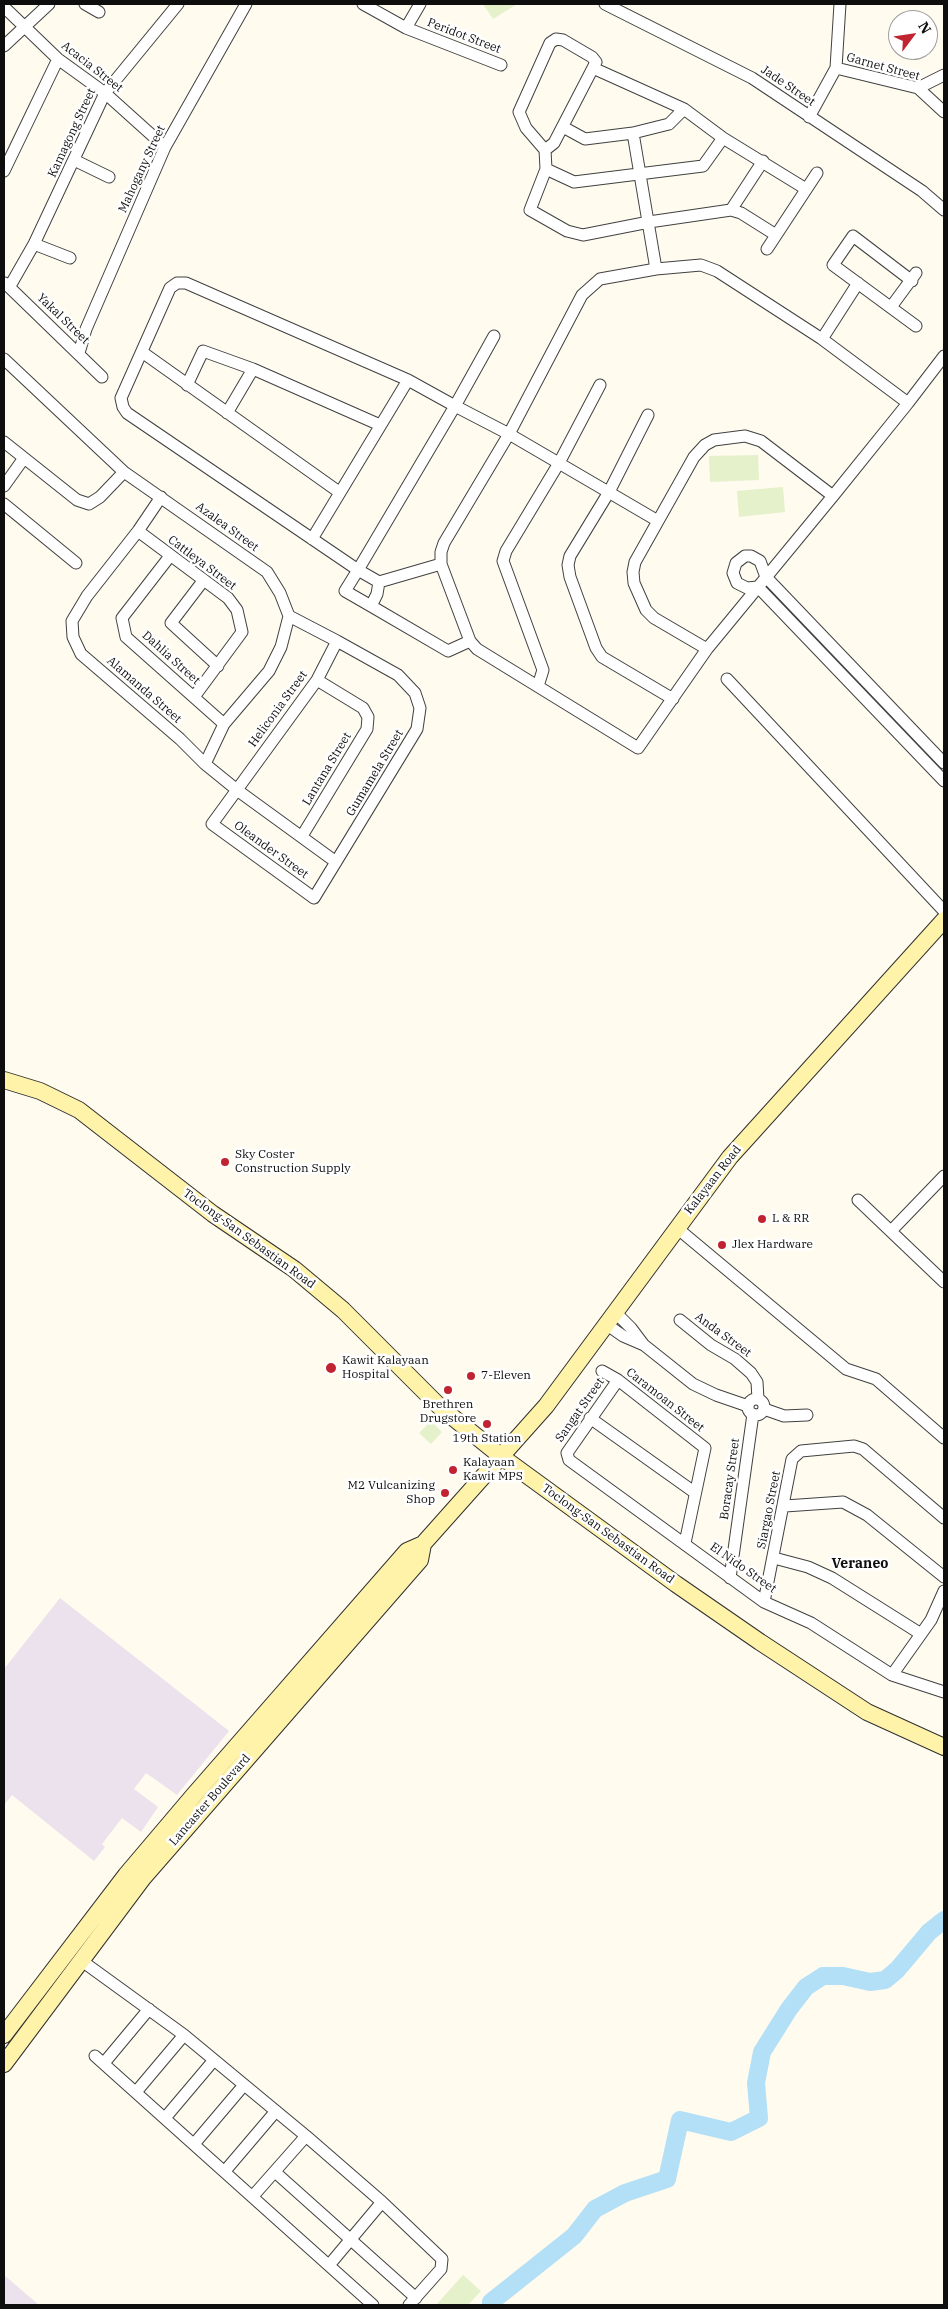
<!DOCTYPE html>
<html>
<head>
<meta charset="utf-8">
<style>
	body { margin:0 }
	#map { position:relative; width:948px; height:2309px; overflow:hidden; background:#fffbef; font-family:"IBM Plex Serif",serif }
	canvas { display:block }
	.frame { position:absolute; inset:0; border:5px solid #0e0e0e; pointer-events:none }
	.north { position:absolute; left:888px; top:10px; width:50px; height:50px; box-sizing:border-box; background:#fff; border:1px solid #9f9f9f; border-radius:50%; rotate:59deg; font-size:14px; font-weight:700; line-height:20px; text-align:center; color:#0e0e0e }
	.north::after { content:''; display:block; margin:auto; width:18px; height:22px; background:#c12330; clip-path:polygon(50% 0,100% 100%,50% 72%,0 100%) }
</style>
</head>
<body>
<div id="map">
<canvas width="948" height="2309"></canvas>
<div class="frame"></div>
<div class="north">N</div>
</div>
<script>
const ctx = document.querySelector('canvas').getContext('2d');
ctx.lineJoin = 'round';
function paint(path, color) { ctx.fillStyle = color; ctx.fill(path, 'evenodd'); }
const toPath = rows => new Path2D(rows.map(r => 'M' + r).join(''));
function trace(path, color, width, dash) { ctx.strokeStyle = color; ctx.lineWidth = width; ctx.lineCap = dash ? 'butt' : 'round'; ctx.setLineDash(dash || []); ctx.stroke(path); }
function drawText(font, color, halo, rows, align = 'center') {
  ctx.font = font + ' "IBM Plex Serif",serif'; ctx.lineWidth = 5; ctx.setLineDash([]); ctx.textBaseline = 'middle'; ctx.strokeStyle = halo; ctx.fillStyle = color; for (const [text, x, y, turn = 0] of rows) {
    ctx.save(); ctx.translate(x, y); ctx.rotate((+turn || 0) * Math.PI / 180); ctx.textAlign = isNaN(turn) ? turn : align; if (halo) ctx.strokeText(text, 0, 0); ctx.fillText(text, 0, 0); ctx.restore();
  }
}
paint(toPath([
	[60,1598,229,1731,177,1795,146,1773,134,1789,158,1807,141,1832,122,1818,102,1844,105,1847,94,1861,12,1795,4,1805,4,1669],
	[4,2275,39,2305,4,2305]
]), '#ebe2ed');
paint(toPath([
	[483,4,517,4,493,19],
	[758,455,759,480,710,482,709,456],
	[783,487,785,512,739,517,737,491],
	[431,1421,442,1432,431,1444,419,1433],
	[463,2275,481,2291,468,2305,436,2305]
]), '#e5f1ca');
trace(toPath([
	[491,2305,491,2302,574,2236,595,2209,625,2193,667,2179,680,2120,731,2132,759,2118,756,2083,762,2052,789,2009,806,1987,823,1976,843,1976,870,1982,885,1980,897,1970,929,1932,944,1920]
]), '#b3e0f7', 18);
const minor = toPath([
	[85,4,99,12],
	[363,4,406,28,501,65],
	[605,4,752,78,922,191,944,210],
	[4,7,58,59,105,93,165,147],
	[406,28,420,4],
	[556,39,563,40,592,57,596,62,554,143,545,150,526,128,519,112,550,43,556,39],
	[4,46,49,4],
	[593,68,684,109,723,138,806,189],
	[836,68,918,88,944,112],
	[918,88,944,75],
	[809,117,836,68,840,4],
	[563,127,585,139,633,133,669,124,684,109],
	[633,133,656,269],
	[545,150,546,169,530,210,567,231,583,235,649,222,731,210,741,213,776,235],
	[74,160,109,177],
	[546,169,574,182,703,166,723,138],
	[4,171,58,59],
	[731,210,763,161],
	[34,244,70,258],
	[767,249,817,173],
	[912,281,853,236,833,265,916,326],
	[5,283,102,377],
	[10,286,34,244,105,93,178,4],
	[891,307,916,273],
	[494,336,455,406,358,570,127,413,123,407,121,398,170,288,177,283,186,283,408,380,455,406,509,434,658,521],
	[822,339,858,283],
	[142,352,339,492],
	[79,353,86,329,165,147,246,4],
	[4,359,124,472,267,572,280,593,289,616,281,647,269,671,224,724,205,764],
	[187,385,203,351,253,369,380,425],
	[908,403,822,339,717,271,701,265,656,269,600,279,582,295,509,434,444,543,441,552,441,564,470,641,477,649,638,748,707,649,833,496,908,403,944,356],
	[227,413,253,369],
	[648,415,609,492,570,556,568,565,570,577,596,648,602,657,673,699],
	[4,442,77,500,89,504,100,497,124,472],
	[4,486,24,458],
	[161,497,138,531,87,596,72,621,73,637,81,654,180,739,205,764,237,790,336,862],
	[4,504,76,563],
	[138,531,228,598,237,610,242,632,194,697],
	[312,539,408,380],
	[170,556,122,618,126,637,224,724],
	[203,581,171,623,218,666],
	[379,582,441,564],
	[371,606,377,594,379,582,358,570,345,591,371,606,448,651,470,641],
	[289,616,337,641,398,675,415,693,420,708,417,729,314,898,212,824,317,680,337,641],
	[707,649,654,618,646,610,634,583,633,572,635,562,694,457,705,445,714,440,745,436,761,441,833,496],
	[727,679,944,911],
	[538,686,543,670,503,561,506,551,559,463,600,385],
	[944,763,766,577,760,561,751,556,745,556,736,563,733,573,737,583,747,588,758,587,944,781],
	[302,836,367,729,368,717,363,708,317,680],
	[858,1200,944,1282],
	[677,1228,846,1369,876,1379,944,1438],
	[891,1231,944,1176],
	[615,1312,631,1328,643,1344],
	[680,1320,711,1345,735,1359,751,1373,757,1382,758,1399],
	[606,1324,623,1336,644,1345,693,1384,716,1395,748,1406],
	[602,1371,618,1380,705,1448,685,1543],
	[618,1380,567,1453,569,1460,764,1602,811,1623,892,1675,944,1692],
	'748 1407a8 8 0 1 1 16 0a8 8 0 1 1-16 0Z',
	[764,1409,784,1416,807,1415],
	[590,1418,694,1492],
	[785,1506,843,1502,867,1515,944,1577],
	[774,1558,808,1567,832,1578,921,1634],
	[730,1578,753,1414],
	[764,1602,792,1459,801,1451,854,1446,863,1449,944,1518],
	[892,1675,931,1620,944,1591],
	[82,1961,184,2035,306,2136,382,2202,442,2259,441,2269,409,2305],
	[95,2056,373,2305],
	[104,2063,149,2009],
	[136,2092,184,2035],
	[165,2118,214,2060],
	[194,2144,244,2085],
	[225,2171,276,2111],
	[275,2172,416,2298],
	[253,2196,306,2136],
	[330,2264,382,2202]
]);
const secondary = toPath([
	[4,1080,40,1091,79,1110,213,1214,294,1269,343,1310,440,1407,502,1457,676,1584,760,1642,867,1712,944,1747],
	[4,2035,126,1875,193,1796,407,1551,423,1544,546,1406,730,1157,944,920],
	[4,2064,143,1878,420,1560,423,1544]
]);
trace(minor, '#414141', 13);
trace(secondary, '#303030', 18);
trace(minor, '#fff', 11);
trace(secondary, '#fff3aa', 16);
for (const [x, y, r, color] of [
	[225,1162,5,"#c12330"],
	[762,1219,5,"#c12330"],
	[722,1245,5,"#c12330"],
	[331,1368,6,"#c12330"],
	[471,1376,5,"#c12330"],
	[448,1390,5,"#c12330"],
	[487,1424,5,"#c12330"],
	[453,1470,5,"#c12330"],
	[445,1493,5,"#c12330"]
]) { const dot = new Path2D(); dot.arc(x, y, r, 0, 2 * Math.PI); ctx.fillStyle = color; ctx.fill(dot); trace(dot, '#fff', 2); }
drawText('12px', '#0e0e0e', '#fff', [
	["Peridot Street",464,36,21],
	["Acacia Street",92,67,38],
	["Garnet Street",883,67,15],
	["Jade Street",788,86,34],
	["Kamagong Street",72,133,-65],
	["Mahogany Street",142,169,-65],
	["Yakal Street",63,319,44],
	["Azalea Street",227,527,36],
	["Cattleya Street",202,563,37],
	["Dahlia Street",171,658,42],
	["Alamanda Street",144,690,41],
	["Heliconia Street",278,709,-54],
	["Lantana Street",327,769,-59],
	["Gumamela Street",375,773,-59],
	["Oleander Street",271,850,36],
	["Kalayaan Road",713,1180,-52],
	["Toclong-San Sebastian Road",249,1239,36],
	["Anda Street",723,1335,36],
	["Caramoan Street",665,1400,38],
	["Sangat Street",580,1410,-55],
	["Boracay Street",730,1479,-82],
	["Siargao Street",769,1510,-79],
	["Toclong-San Sebastian Road",608,1534,36],
	["El Nido Street",743,1568,35],
	["Lancaster Boulevard",210,1800,-49]
]);
drawText('12px', '#0e0e0e', '#fff', [
	["Sky Coster",235,1155],
	["Construction Supply",235,1169],
	["L & RR",772,1219],
	["Jlex Hardware",732,1245],
	["Kawit Kalayaan",342,1361],
	["Hospital",342,1375],
	["7-Eleven",481,1376],
	["Brethren",448,1405,"center"],
	["Drugstore",448,1419,"center"],
	["19th Station",487,1439,"center"],
	["Kalayaan",463,1463],
	["Kawit MPS",463,1477],
	["M2 Vulcanizing",435,1486,"right"],
	["Shop",435,1500,"right"]
], 'left');
drawText('bold 14px', '#0e0e0e', '#fff', [
	["Veraneo",860,1564]
]);
</script>
</body>
</html>
